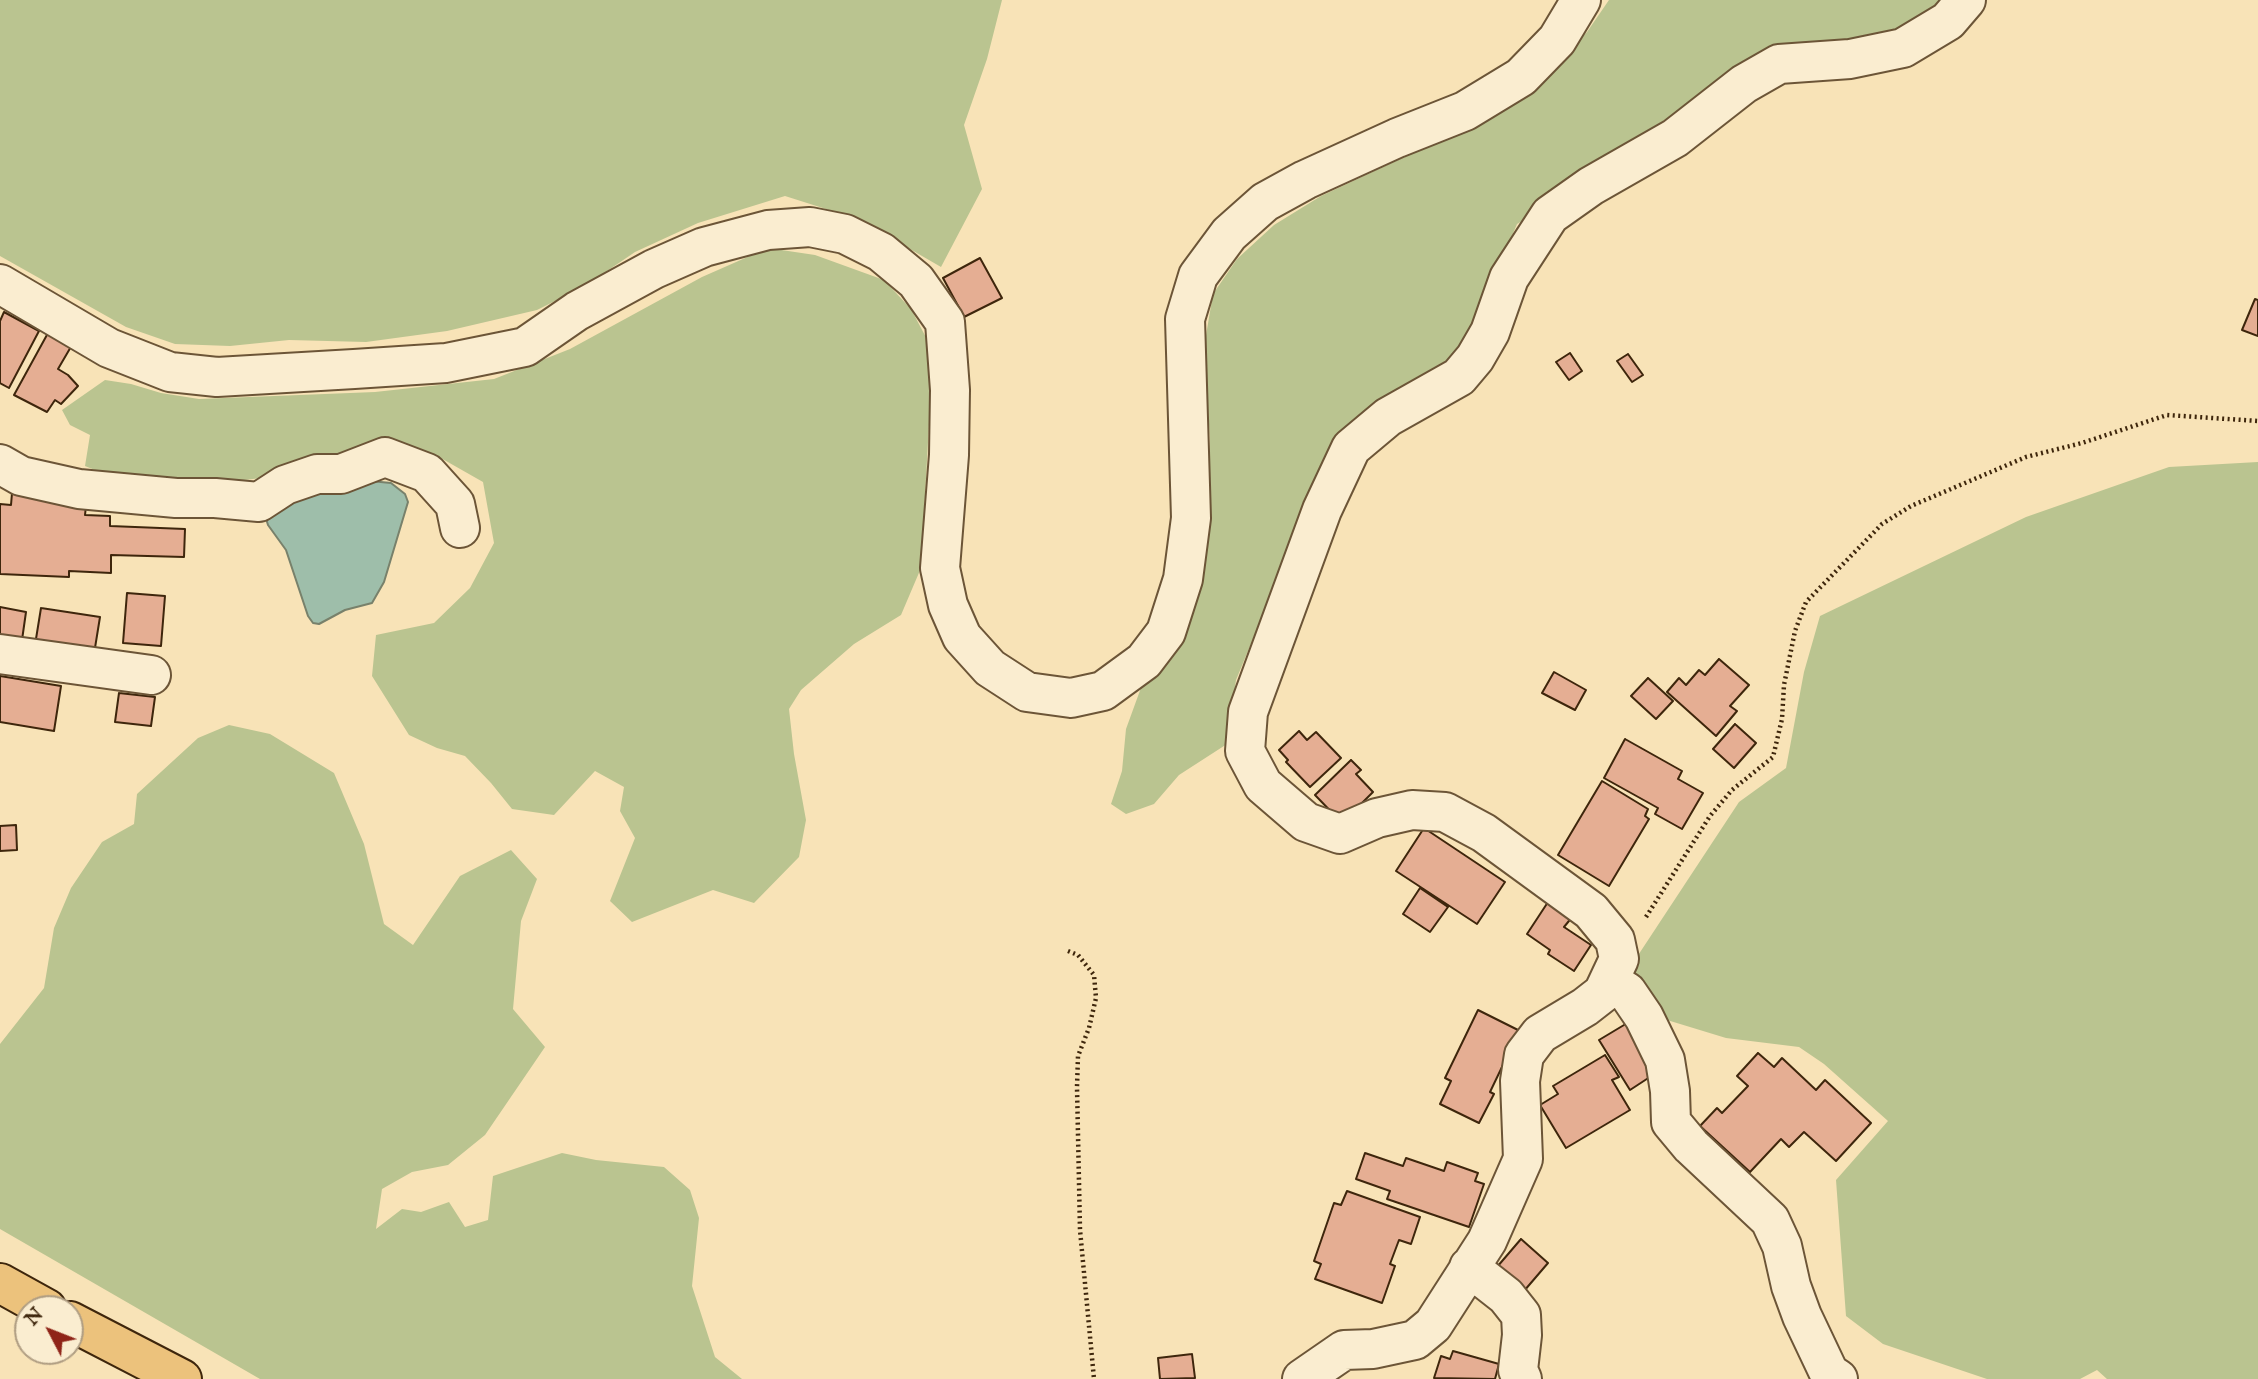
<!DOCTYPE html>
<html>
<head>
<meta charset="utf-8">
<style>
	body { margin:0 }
	#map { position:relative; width:2258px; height:1379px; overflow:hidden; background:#f8e3b7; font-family:"IM FELL English",serif }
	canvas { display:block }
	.north { position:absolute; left:14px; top:1295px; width:70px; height:70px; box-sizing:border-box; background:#faedd0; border:2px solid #af9d82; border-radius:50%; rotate:312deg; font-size:19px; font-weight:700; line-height:28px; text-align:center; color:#3e260c }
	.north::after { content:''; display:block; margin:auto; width:24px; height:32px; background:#8f2418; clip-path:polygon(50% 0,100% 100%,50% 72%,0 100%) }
</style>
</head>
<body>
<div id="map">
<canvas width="2258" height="1379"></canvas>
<div class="north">N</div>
</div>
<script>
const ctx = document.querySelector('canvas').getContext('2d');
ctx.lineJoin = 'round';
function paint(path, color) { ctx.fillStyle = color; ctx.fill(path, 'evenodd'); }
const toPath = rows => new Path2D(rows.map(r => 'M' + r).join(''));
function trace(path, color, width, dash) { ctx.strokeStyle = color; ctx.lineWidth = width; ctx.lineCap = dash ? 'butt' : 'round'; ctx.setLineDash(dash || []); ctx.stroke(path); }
paint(toPath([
	[0,0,1002,0,987,59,964,125,982,189,941,267,879,231,826,209,785,196,698,223,635,252,585,286,537,310,447,331,366,342,289,340,230,346,175,344,126,327,0,256],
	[1609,0,1940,0,1922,22,1882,39,1759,59,1649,130,1608,158,1572,191,1517,224,1470,335,1438,372,1399,387,1355,427,1325,464,1236,680,1227,744,1179,775,1154,804,1126,814,1111,804,1122,771,1126,729,1142,685,1170,661,1197,601,1207,528,1210,440,1204,347,1213,294,1237,259,1274,225,1321,196,1443,139,1567,52,1587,32],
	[768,248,815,255,884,280,911,309,930,345,930,406,921,568,901,615,854,644,801,690,789,709,794,754,806,820,799,857,754,903,713,890,632,922,610,901,635,838,620,811,624,787,595,771,554,815,512,809,491,783,465,756,437,748,409,735,372,676,376,635,434,623,470,588,494,543,483,482,439,457,395,447,270,477,210,484,129,484,85,466,90,435,70,425,62,410,105,380,131,384,161,393,199,399,375,392,494,379,570,349,702,277],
	[2258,462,2258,1379,2107,1379,2097,1370,2080,1379,1987,1379,1883,1344,1846,1316,1836,1180,1888,1121,1824,1064,1799,1047,1726,1038,1667,1020,1629,969,1739,802,1786,768,1804,672,1820,616,2026,517,2169,467],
	[229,725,270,734,334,773,364,844,384,924,413,945,460,876,511,850,537,879,521,921,513,1009,545,1047,485,1135,448,1165,412,1172,382,1189,376,1229,402,1209,421,1212,449,1202,465,1227,488,1220,493,1176,562,1153,596,1160,664,1167,690,1190,699,1218,692,1286,715,1357,742,1379,260,1379,0,1229,0,1044,44,988,54,928,71,888,102,842,134,824,137,794,198,738]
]), '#bac490');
const water = toPath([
	[360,480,391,483,405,494,408,502,384,582,372,603,345,610,319,624,313,623,308,616,286,550,268,525,264,512,276,502,360,480]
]);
paint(water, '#9ebeaa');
trace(water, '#78816b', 2);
const building = toPath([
	[980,258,1002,298,964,317,943,278,980,258],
	[2255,299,2258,300,2258,336,2242,330,2255,299],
	[4,312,39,331,9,388,0,383,0,321,4,312],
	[48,333,72,345,58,369,68,375,78,386,61,404,55,400,47,412,14,395,48,333],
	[1570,353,1582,371,1569,380,1556,362,1570,353],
	[1628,354,1643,375,1632,382,1617,361,1628,354],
	[12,493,86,506,85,515,110,516,110,526,185,529,184,557,111,555,111,573,69,571,69,577,0,574,0,504,11,505,12,493],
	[127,593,165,596,161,646,123,643,127,593],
	[0,607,26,612,22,640,0,636,0,607],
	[41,608,100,617,94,654,35,645,41,608],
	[1719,659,1749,685,1730,706,1737,711,1716,736,1667,692,1679,678,1686,685,1699,670,1705,675,1719,659],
	[1554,672,1586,690,1575,710,1542,693,1554,672],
	[0,676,61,686,54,731,0,722,0,676],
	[1648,678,1673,701,1656,719,1631,696,1648,678],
	[119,693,155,697,151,726,115,722,119,693],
	[1735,724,1756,743,1734,768,1713,749,1735,724],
	[1299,731,1307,740,1316,732,1341,758,1310,787,1286,762,1288,760,1279,750,1299,731],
	[1625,739,1682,771,1678,779,1703,793,1682,829,1655,814,1658,808,1604,778,1625,739],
	[1351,760,1361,770,1356,774,1373,792,1342,823,1315,795,1351,760],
	[1602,781,1648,809,1645,816,1649,819,1609,886,1558,855,1602,781],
	[16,825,17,850,0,851,0,826,16,825],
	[1424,828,1505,882,1477,924,1396,871,1424,828],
	[1420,888,1448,907,1430,932,1403,914,1420,888],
	[1550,899,1573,916,1564,927,1591,945,1574,971,1548,954,1550,950,1527,934,1550,899],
	[1478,1010,1524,1033,1514,1042,1490,1092,1494,1094,1479,1123,1440,1104,1451,1081,1445,1078,1478,1010],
	[1629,1022,1659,1071,1630,1090,1599,1040,1629,1022],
	[1758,1053,1774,1067,1782,1058,1816,1090,1825,1080,1871,1123,1836,1161,1804,1132,1789,1147,1781,1139,1750,1172,1700,1126,1717,1108,1722,1113,1748,1086,1737,1076,1758,1053],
	[1605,1055,1619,1077,1612,1080,1630,1110,1566,1148,1540,1105,1558,1094,1553,1086,1605,1055],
	[1365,1153,1403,1166,1406,1158,1444,1171,1447,1162,1478,1173,1475,1181,1484,1184,1469,1227,1387,1199,1390,1191,1356,1179,1365,1153],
	[1347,1191,1420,1217,1411,1244,1399,1240,1390,1264,1395,1266,1382,1303,1315,1279,1321,1264,1314,1261,1334,1203,1341,1205,1347,1191],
	[1521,1239,1548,1263,1524,1291,1497,1267,1521,1239],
	[1453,1351,1499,1364,1495,1379,1434,1378,1441,1356,1450,1359,1453,1351],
	[1192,1354,1195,1378,1160,1379,1158,1358,1192,1354]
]);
paint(building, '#e5ae93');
trace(building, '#3e260c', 2);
const minor = toPath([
	[0,284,109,348,170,372,217,377,354,369,446,363,525,347,577,311,654,269,704,247,768,230,810,227,845,234,881,252,916,281,945,322,950,390,949,455,940,568,948,605,962,637,990,668,1027,692,1071,698,1103,691,1144,661,1166,632,1183,579,1191,518,1185,319,1198,276,1229,234,1265,202,1305,180,1397,138,1465,111,1521,77,1557,40,1581,0],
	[0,464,21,476,79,489,176,498,215,498,259,502,285,485,317,474,341,474,385,457,427,473,455,504,460,528],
	[0,654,151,675],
	[1609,981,1627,992,1644,1017,1665,1060,1670,1091,1671,1122,1691,1146,1770,1220,1782,1246,1791,1286,1802,1316,1829,1373,1838,1379],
	[1469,1267,1506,1296,1521,1315,1522,1335,1518,1370,1522,1379],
	[1302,1379,1344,1350,1373,1349,1415,1340,1433,1325,1487,1241,1523,1159,1520,1081,1524,1055,1540,1034,1585,1007,1603,993,1619,959,1615,940,1591,911,1484,833,1445,812,1412,810,1377,818,1340,834,1306,822,1263,785,1245,751,1248,712,1322,510,1351,448,1388,417,1459,377,1475,358,1490,332,1509,278,1550,215,1591,186,1675,138,1744,84,1779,64,1850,59,1903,48,1948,21,1966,0]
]);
const major = toPath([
	[0,1283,47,1309],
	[70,1321,182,1379]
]);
trace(minor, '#6c5537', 42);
trace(major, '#3e260c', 42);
trace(toPath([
	[1646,917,1710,816,1732,790,1773,757,1782,719,1784,685,1795,631,1806,602,1882,524,1911,506,2026,457,2082,443,2167,415,2258,421],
	[1068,951,1078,955,1094,975,1096,998,1089,1028,1078,1056,1077,1087,1080,1230,1094,1379]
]), '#3e260c', 4.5, [2, 3.5]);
trace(minor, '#faedd0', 38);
trace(major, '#ecc27c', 38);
</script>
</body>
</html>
